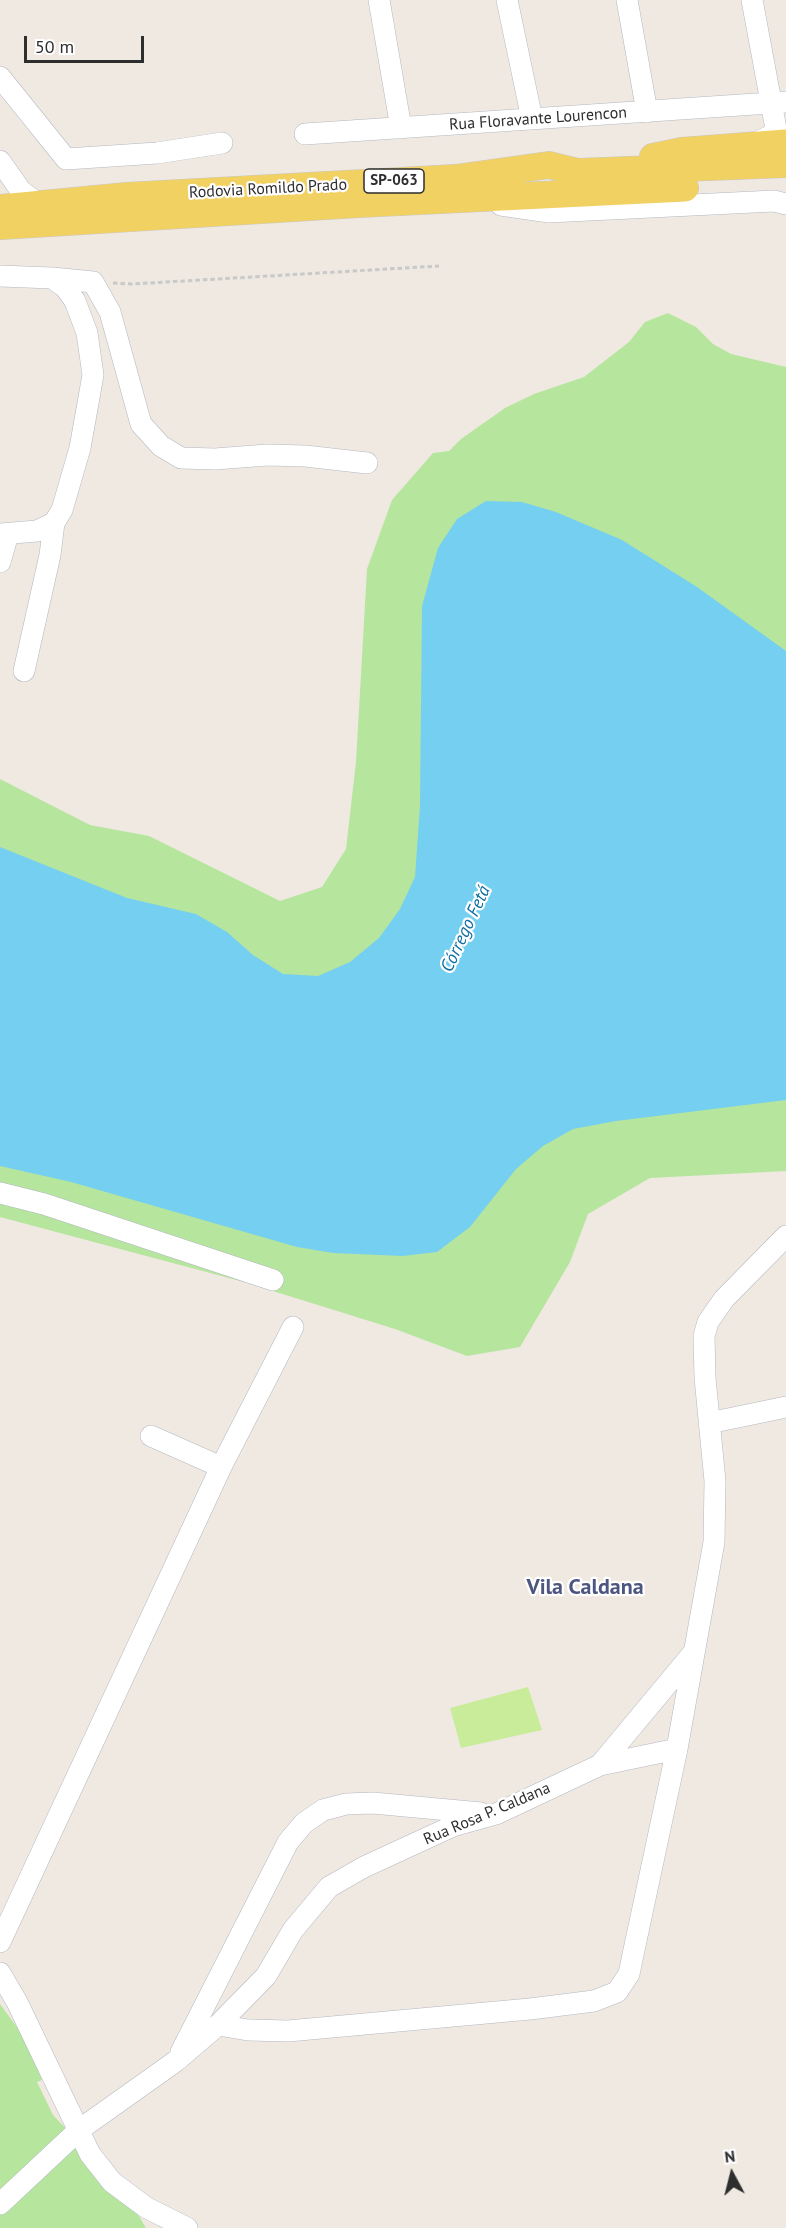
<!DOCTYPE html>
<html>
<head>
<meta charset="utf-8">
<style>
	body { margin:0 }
	#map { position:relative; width:786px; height:2228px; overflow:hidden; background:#efe9e1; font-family:"PT Sans",sans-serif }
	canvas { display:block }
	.north { position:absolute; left:702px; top:2144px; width:60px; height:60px; -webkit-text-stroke:4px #fff; paint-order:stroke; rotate:353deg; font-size:16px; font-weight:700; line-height:24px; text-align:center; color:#2e2e2e }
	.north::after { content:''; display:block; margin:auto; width:21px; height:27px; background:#2e2e2e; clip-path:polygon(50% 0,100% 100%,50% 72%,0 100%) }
	.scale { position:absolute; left:24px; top:36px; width:120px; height:27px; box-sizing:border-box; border:3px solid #2e2e2e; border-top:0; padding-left:8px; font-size:18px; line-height:21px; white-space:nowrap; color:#2e2e2e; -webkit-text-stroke:4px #fff; paint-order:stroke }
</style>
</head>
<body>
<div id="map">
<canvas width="786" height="2228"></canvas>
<div class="north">N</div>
<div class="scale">50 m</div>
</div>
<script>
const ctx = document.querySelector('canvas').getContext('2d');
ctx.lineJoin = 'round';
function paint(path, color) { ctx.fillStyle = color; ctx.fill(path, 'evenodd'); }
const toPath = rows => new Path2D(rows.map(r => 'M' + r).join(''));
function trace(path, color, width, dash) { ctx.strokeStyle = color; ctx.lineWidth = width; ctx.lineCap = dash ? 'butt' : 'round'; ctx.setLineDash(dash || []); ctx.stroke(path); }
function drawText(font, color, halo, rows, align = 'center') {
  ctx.font = font + ' "PT Sans",sans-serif'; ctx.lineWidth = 4.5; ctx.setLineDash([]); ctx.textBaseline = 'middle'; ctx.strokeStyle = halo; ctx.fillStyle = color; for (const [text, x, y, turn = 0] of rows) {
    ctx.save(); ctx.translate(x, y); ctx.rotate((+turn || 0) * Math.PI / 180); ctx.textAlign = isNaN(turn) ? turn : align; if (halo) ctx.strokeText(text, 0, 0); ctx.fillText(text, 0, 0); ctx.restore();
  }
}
paint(toPath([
	[668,313,696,327,713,344,731,354,786,367,786,1171,650,1178,588,1214,570,1262,520,1347,467,1356,395,1329,244,1282,0,1217,0,779,90,825,149,836,280,901,322,887,346,849,356,762,367,569,392,500,433,453,449,451,461,439,505,408,534,394,584,377,629,342,645,322],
	[0,2004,19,2030,35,2061,42,2080,37,2082,53,2115,122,2187,146,2228,0,2228]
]), '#b6e59e');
paint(toPath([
	[528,1687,542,1730,461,1748,450,1708]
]), '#c9ec9a');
paint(toPath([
	[486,501,522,502,556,512,622,540,697,587,786,651,786,1100,616,1121,573,1129,543,1146,516,1169,470,1227,437,1252,403,1256,333,1253,297,1247,71,1182,0,1166,0,847,127,898,196,914,227,932,253,955,283,974,318,976,350,962,379,938,400,909,415,877,420,806,422,606,438,548,457,519]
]), '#75cff0');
const minor = toPath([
	[379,0,401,128],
	[507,0,532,119],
	[627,0,647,112],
	[0,77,66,159,157,153,222,143],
	[305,134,786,102],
	[752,145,774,134,776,129,752,0],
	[0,161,21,191,37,203,46,204],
	[501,205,549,212,774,201,786,204],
	[0,276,52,278,65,287,75,301,87,333,93,375,80,448,62,510,54,523,37,531,0,534],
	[52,278,93,282,110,312,141,424,161,446,181,458,215,459,267,455,305,456,367,463],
	[0,562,8,534],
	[24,671,50,555,54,523],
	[0,1193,44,1204,273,1280],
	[709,1423,786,1407],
	[151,1436,221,1467],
	[600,1765,694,1652],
	[0,1942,221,1467,293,1327],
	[0,1973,17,2002,90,2154,112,2182,147,2208,187,2228],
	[218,2025,248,2030,288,2031,530,2009,594,2001,617,1992,629,1974,634,1950,677,1749,714,1542,715,1481,705,1378,704,1336,708,1322,724,1299,786,1236],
	[181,2052,288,1842,304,1823,323,1810,346,1804,373,1803,481,1813],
	[0,2204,79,2130,176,2061,218,2025,266,1976,293,1930,329,1887,364,1867,453,1826,496,1814,600,1765,677,1749]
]);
const major = toPath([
	[653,157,682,151,786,143],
	[0,208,127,196,456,178,549,165,578,172,786,164],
	[0,226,358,204,685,188]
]);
trace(minor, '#b4b7c1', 22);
trace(major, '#c9c9c9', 28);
trace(toPath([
	[113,283,132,284,439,266]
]), '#c9c9c9', 3, [4.5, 3]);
trace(minor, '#fff', 21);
trace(major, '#f2d163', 27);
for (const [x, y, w] of [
	[394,181,60]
]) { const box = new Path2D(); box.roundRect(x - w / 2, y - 12, w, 24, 4.5); ctx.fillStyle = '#fff'; ctx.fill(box); trace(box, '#2e2e2e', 1.5); }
drawText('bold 15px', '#2e2e2e', null, [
	["SP-063",394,181]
]);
drawText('16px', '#2e2e2e', '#fff', [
	["Rua Floravante Lourencon",538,119,-4],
	["Rodovia Romildo Prado",268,189,-3],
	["Rua Rosa P. Caldana",487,1814,-23]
]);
drawText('italic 18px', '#0d6fa3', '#fff', [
	["Córrego Fetá",466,929,-65]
]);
drawText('bold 22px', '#4d5680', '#fff', [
	["Vila Caldana",585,1588]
]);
</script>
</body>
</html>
